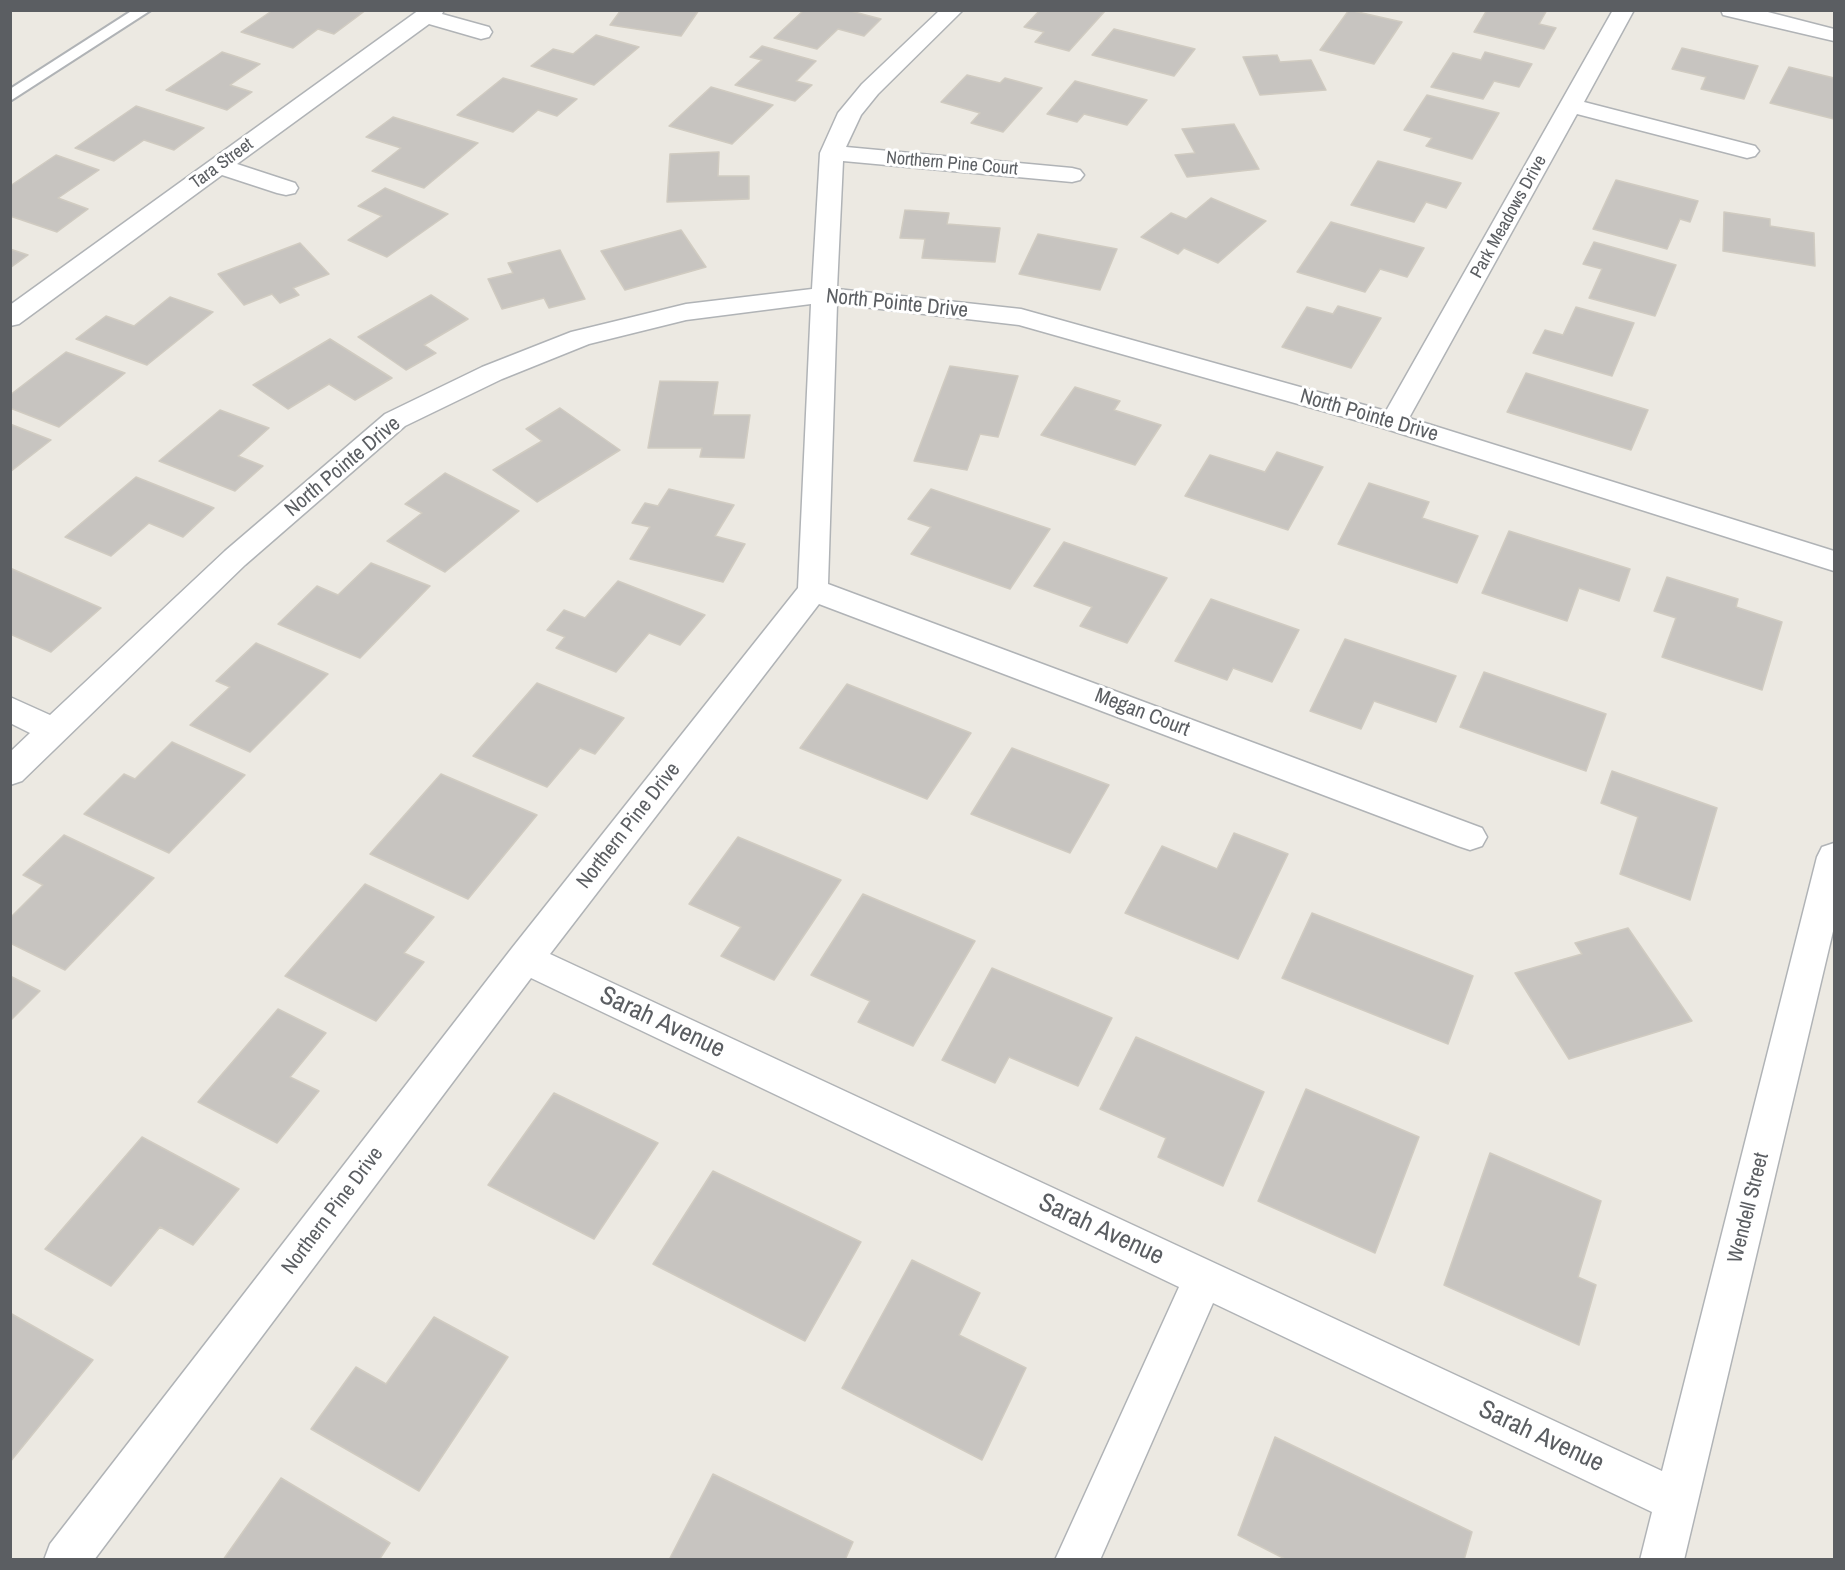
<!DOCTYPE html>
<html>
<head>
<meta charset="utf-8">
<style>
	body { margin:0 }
	#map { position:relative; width:1845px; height:1570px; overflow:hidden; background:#ece9e2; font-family:"Archivo Narrow",sans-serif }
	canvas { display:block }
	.frame { position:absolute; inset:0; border:12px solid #5b5e62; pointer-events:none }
</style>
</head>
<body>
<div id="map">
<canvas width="1845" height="1570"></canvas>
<div class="frame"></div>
</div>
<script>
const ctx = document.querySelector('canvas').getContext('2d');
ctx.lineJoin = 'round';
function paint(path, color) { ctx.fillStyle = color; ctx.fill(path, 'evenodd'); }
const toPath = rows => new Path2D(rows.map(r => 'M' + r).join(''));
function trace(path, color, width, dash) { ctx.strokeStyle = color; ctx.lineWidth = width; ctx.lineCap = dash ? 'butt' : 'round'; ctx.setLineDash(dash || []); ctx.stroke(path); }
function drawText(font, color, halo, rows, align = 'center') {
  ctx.font = font + ' "Archivo Narrow",sans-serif'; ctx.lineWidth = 6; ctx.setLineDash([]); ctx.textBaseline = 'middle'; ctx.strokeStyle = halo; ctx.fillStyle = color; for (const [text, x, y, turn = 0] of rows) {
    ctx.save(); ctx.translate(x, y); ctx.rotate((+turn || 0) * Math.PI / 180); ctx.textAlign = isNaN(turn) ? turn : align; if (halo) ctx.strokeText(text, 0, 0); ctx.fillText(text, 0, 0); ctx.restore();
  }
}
const building = toPath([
	[273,10,366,10,334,34,318,29,293,48,241,32,273,10],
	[621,10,643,11,699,10,681,36,610,25,621,10],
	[804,10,847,10,881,19,864,36,838,29,817,49,774,38,804,10],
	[1040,10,1104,10,1105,11,1069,51,1035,42,1044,32,1024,27,1040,10],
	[1349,10,1402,22,1374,64,1320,50,1349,10],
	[1487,10,1547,10,1539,24,1556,28,1544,49,1474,32,1487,10],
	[1114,29,1195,49,1174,76,1092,55,1114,29],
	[596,35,639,47,594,85,531,66,553,49,573,54,596,35],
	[762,46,816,61,796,81,812,85,795,101,735,85,762,60,750,57,762,46],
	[1682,48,1758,66,1744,99,1701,89,1706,77,1672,69,1682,48],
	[222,52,260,64,230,85,252,92,227,110,166,90,222,52],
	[1485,52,1532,64,1519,87,1494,81,1483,99,1431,87,1453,53,1481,60,1485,52],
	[1277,55,1280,62,1311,60,1326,90,1260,95,1243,57,1277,55],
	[1789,67,1834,78,1834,119,1770,103,1789,67],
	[967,75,1000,83,1005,78,1042,88,1003,132,971,123,980,113,941,102,967,75],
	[503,78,577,99,557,116,538,110,513,132,457,115,503,78],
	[1075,81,1147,100,1127,125,1084,114,1077,122,1047,114,1075,81],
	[711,87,773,105,732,144,669,126,711,87],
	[1427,95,1499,113,1472,159,1426,146,1432,138,1404,130,1427,95],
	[136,106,204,128,174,150,144,140,114,161,75,148,136,106],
	[393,117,478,143,424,188,372,171,401,148,366,137,393,117],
	[1234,124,1259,169,1187,177,1175,155,1195,153,1182,129,1234,124],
	[719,152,718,176,749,176,749,199,667,202,670,154,719,152],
	[56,155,99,170,58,198,88,209,57,232,10,216,10,186,56,155],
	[1378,161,1461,183,1446,208,1426,202,1414,222,1351,205,1378,161],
	[1616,180,1698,201,1690,222,1680,219,1667,249,1593,229,1616,180],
	[385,188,448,214,387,257,348,240,382,216,358,206,385,188],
	[1211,198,1266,221,1218,263,1184,248,1178,254,1141,237,1171,213,1186,219,1211,198],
	[905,210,949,213,947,224,1000,228,995,262,922,258,925,239,900,238,905,210],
	[1724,212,1770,219,1770,226,1814,233,1815,266,1723,251,1724,212],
	[1331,222,1424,248,1407,277,1380,269,1365,292,1297,272,1331,222],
	[681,230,706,267,625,290,601,251,681,230],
	[1038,234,1117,249,1100,290,1019,274,1038,234],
	[1594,242,1676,265,1655,316,1589,298,1602,269,1583,264,1594,242],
	[300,243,329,274,293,288,299,295,280,303,272,294,244,305,218,274,300,243],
	[10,249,28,255,10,268,10,249],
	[560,250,585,299,549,308,544,298,502,309,488,279,513,273,508,263,560,250],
	[431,295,468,319,424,345,436,353,406,370,358,337,431,295],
	[170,297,213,312,147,365,76,339,106,316,134,326,170,297],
	[1338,306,1381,318,1351,368,1282,347,1307,307,1333,314,1338,306],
	[1576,307,1634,323,1612,376,1533,353,1545,330,1563,335,1576,307],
	[330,339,392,378,355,400,329,384,288,409,253,385,330,339],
	[66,352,125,373,59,427,10,408,10,395,66,352],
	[950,366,1018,376,998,437,980,434,967,470,914,461,950,366],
	[1526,373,1648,410,1631,450,1507,412,1526,373],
	[660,381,718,382,713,415,750,415,744,458,700,457,702,448,648,448,660,381],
	[1075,387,1120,401,1114,410,1161,425,1135,465,1041,435,1075,387],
	[560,408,620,450,537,502,493,470,542,441,526,429,560,408],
	[220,410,269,428,238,456,263,466,235,491,159,461,220,410],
	[10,424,51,440,10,472,10,424],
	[1277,452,1323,467,1288,530,1185,496,1210,455,1265,472,1277,452],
	[445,473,519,511,445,572,387,541,422,513,405,504,445,473],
	[136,477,214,508,183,537,149,523,111,556,65,537,136,477],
	[1369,483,1429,502,1422,518,1478,536,1457,583,1338,544,1369,483],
	[669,489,734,505,715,536,745,544,723,582,630,559,650,527,632,523,645,503,658,506,669,489],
	[931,489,1050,529,1010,589,911,554,931,527,908,519,931,489],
	[1509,531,1630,569,1619,601,1579,588,1567,621,1482,593,1509,531],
	[1064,542,1167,578,1127,643,1080,626,1092,607,1034,586,1064,542],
	[371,563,430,586,360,658,278,624,317,586,338,595,371,563],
	[10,568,101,608,51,652,10,634,10,568],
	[1667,577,1738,599,1736,607,1782,622,1762,690,1662,657,1676,618,1654,611,1667,577],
	[618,581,705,615,680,645,649,633,616,672,556,648,565,637,547,630,564,610,585,618,618,581],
	[1211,599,1299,630,1272,682,1233,668,1227,680,1175,661,1211,599],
	[1345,639,1456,676,1436,722,1374,701,1361,729,1310,711,1345,639],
	[256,643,328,674,250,752,190,725,230,687,216,681,256,643],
	[1484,672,1606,714,1586,771,1460,727,1484,672],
	[537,683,624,718,595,754,580,748,547,787,473,756,537,683],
	[847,684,971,733,927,799,800,748,847,684],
	[172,742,245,775,169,853,84,814,124,774,135,779,172,742],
	[1012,748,1109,785,1070,853,971,814,1012,748],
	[1612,771,1717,808,1690,900,1620,874,1638,817,1601,803,1612,771],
	[441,774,537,815,468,899,370,854,441,774],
	[1234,833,1288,854,1238,959,1125,913,1162,846,1217,869,1234,833],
	[64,835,154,878,65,970,10,943,10,918,43,885,23,875,64,835],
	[738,837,841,880,774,980,721,956,741,927,689,904,738,837],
	[365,884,434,917,404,953,424,962,376,1021,285,976,365,884],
	[863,894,975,941,913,1046,858,1022,870,1001,811,975,863,894],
	[1312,913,1473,976,1448,1044,1282,978,1312,913],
	[1628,928,1692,1021,1569,1059,1515,973,1582,954,1575,943,1628,928],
	[992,968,1112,1018,1078,1086,1009,1057,995,1083,942,1060,992,968],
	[10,976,40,991,10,1021,10,976],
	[278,1009,326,1033,290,1077,319,1091,277,1143,198,1102,278,1009],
	[1136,1037,1264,1092,1223,1186,1158,1157,1166,1138,1100,1109,1136,1037],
	[1306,1089,1419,1137,1375,1253,1258,1201,1306,1089],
	[554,1093,658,1143,594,1239,488,1185,554,1093],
	[142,1137,239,1189,193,1245,160,1227,111,1286,45,1249,142,1137],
	[1490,1153,1601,1201,1578,1277,1596,1285,1579,1345,1444,1285,1490,1153],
	[713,1171,861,1242,805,1341,653,1264,713,1171],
	[912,1260,980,1293,959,1335,1026,1368,982,1460,842,1388,912,1260],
	[10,1313,93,1360,10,1462,10,1313],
	[434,1317,508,1357,419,1491,311,1429,356,1367,386,1384,434,1317],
	[1275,1437,1472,1532,1464,1560,1287,1560,1238,1535,1275,1437],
	[713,1474,853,1542,845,1560,669,1560,713,1474],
	[281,1478,390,1543,379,1560,223,1560,281,1478]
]);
paint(building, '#c7c4c0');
trace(building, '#d0cbc1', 1.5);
const service = toPath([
	[133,10,151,10,10,101,10,89,133,10]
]);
const minor = toPath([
	[419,10,444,10,442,14,489,27,492,32,489,37,481,39,429,24,237,164,295,183,298,188,295,193,286,195,277,193,222,175,19,324,10,326,10,305,419,10],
	[940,10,963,10,878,94,861,115,846,147,1072,168,1080,170,1084,175,1080,180,1072,182,843,161,837,289,1021,309,1386,411,1613,10,1634,10,1584,102,1755,146,1759,151,1755,156,1747,158,1577,114,1409,418,1834,551,1834,571,1383,428,1019,325,837,304,828,584,1482,828,1487,837,1482,846,1470,850,1458,846,819,604,550,954,1662,1471,1817,857,1822,847,1834,843,1834,927,1684,1560,1640,1560,1652,1512,1213,1303,1100,1560,1055,1560,1179,1287,531,978,94,1560,44,1560,50,1544,512,948,798,588,811,304,686,320,589,344,502,379,405,426,245,565,22,781,10,785,10,752,30,733,10,723,10,697,50,715,225,551,385,414,482,367,571,332,686,304,812,289,820,153,838,113,862,84,940,10]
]);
const tertiary = toPath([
	[1721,10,1760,10,1834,29,1834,41,1723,15,1721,10]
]);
trace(service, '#b0b3b6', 4);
trace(minor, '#b0b3b6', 3);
trace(tertiary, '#b0b3b6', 3);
paint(service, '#fff');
paint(minor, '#fff');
paint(tertiary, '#fff');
drawText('18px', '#5b5e62', '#fff', [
	["Tara Street",222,164,-36],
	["Northern Pine Court",952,164,5],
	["Park Meadows Drive",1509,217,-61]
]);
drawText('21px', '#5b5e62', '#fff', [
	["North Pointe Drive",897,304,6],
	["North Pointe Drive",1369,416,16],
	["North Pointe Drive",343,467,-40],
	["Megan Court",1142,713,21],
	["Northern Pine Drive",629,826,-52],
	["Wendell Street",1749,1208,-76],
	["Northern Pine Drive",333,1211,-53]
]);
drawText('26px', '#5b5e62', '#fff', [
	["Sarah Avenue",662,1023,25],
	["Sarah Avenue",1101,1230,25],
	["Sarah Avenue",1541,1437,25]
]);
</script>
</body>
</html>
